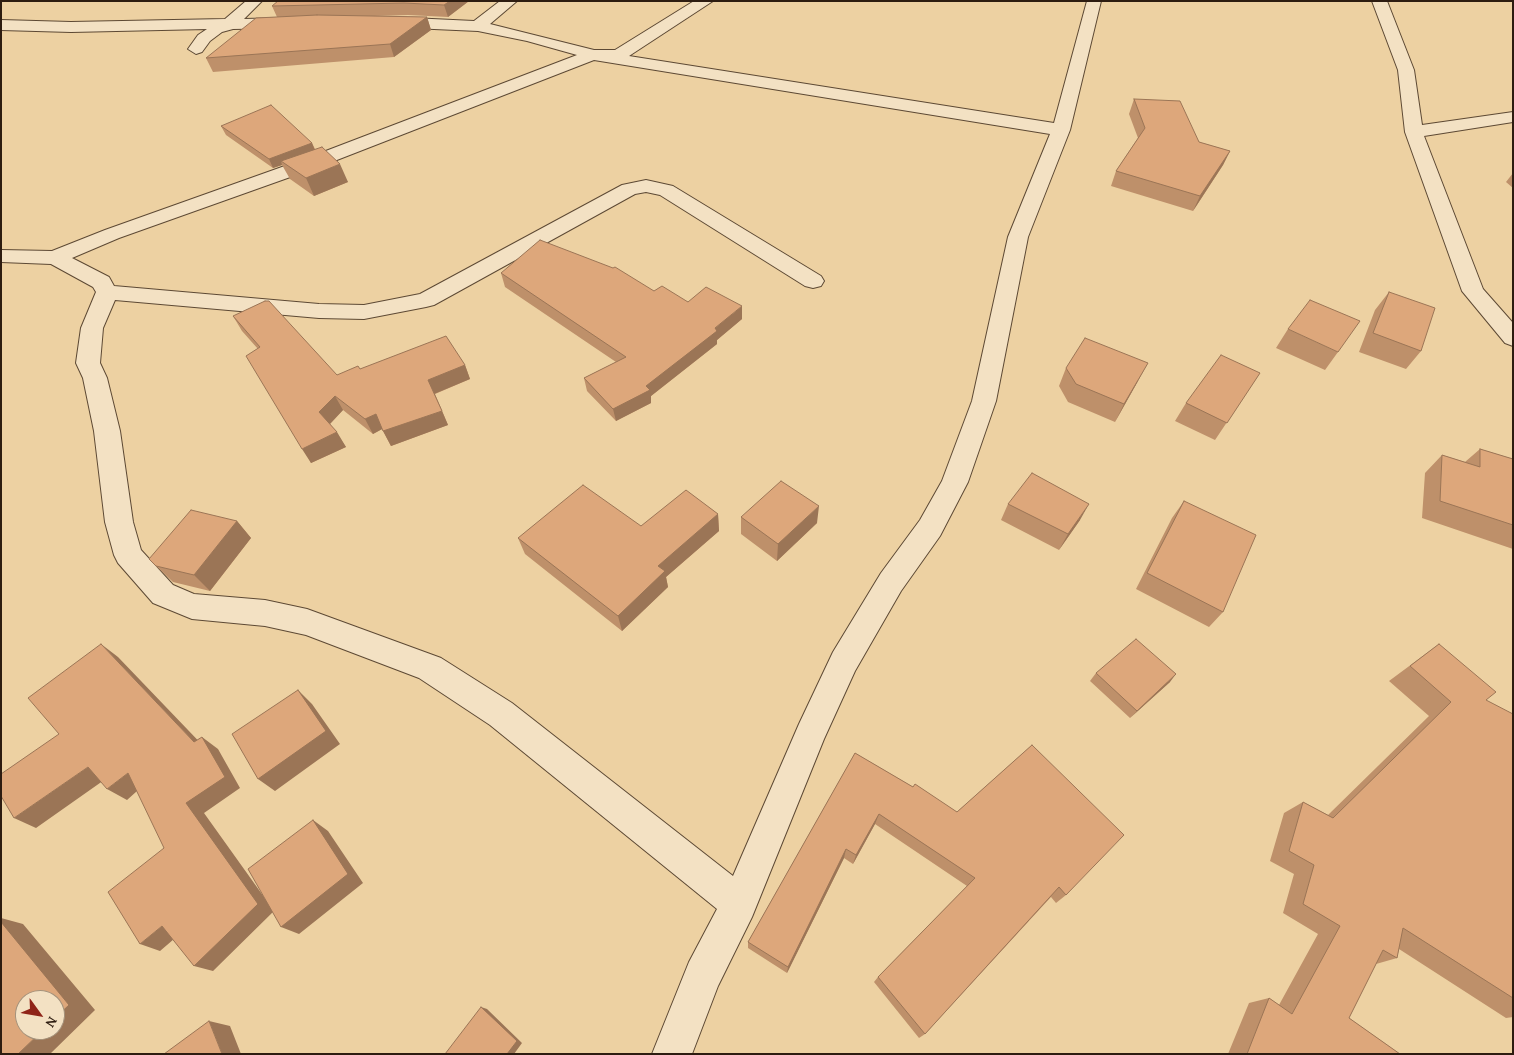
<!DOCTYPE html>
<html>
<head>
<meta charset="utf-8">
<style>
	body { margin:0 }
	#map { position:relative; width:1514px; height:1055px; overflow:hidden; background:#edd1a2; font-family:"Gentium Book Plus",serif }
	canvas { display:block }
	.frame { position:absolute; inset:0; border:2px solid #2d1c10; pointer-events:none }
	.north { position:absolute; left:15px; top:990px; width:50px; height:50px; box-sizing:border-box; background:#f3e1c3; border:1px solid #a4927b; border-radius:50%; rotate:122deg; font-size:14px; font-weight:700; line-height:20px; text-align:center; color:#2d1c10 }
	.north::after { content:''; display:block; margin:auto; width:18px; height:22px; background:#8f2418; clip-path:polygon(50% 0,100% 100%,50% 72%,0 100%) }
</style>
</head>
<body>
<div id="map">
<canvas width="1514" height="1055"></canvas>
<div class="frame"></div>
<div class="north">N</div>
</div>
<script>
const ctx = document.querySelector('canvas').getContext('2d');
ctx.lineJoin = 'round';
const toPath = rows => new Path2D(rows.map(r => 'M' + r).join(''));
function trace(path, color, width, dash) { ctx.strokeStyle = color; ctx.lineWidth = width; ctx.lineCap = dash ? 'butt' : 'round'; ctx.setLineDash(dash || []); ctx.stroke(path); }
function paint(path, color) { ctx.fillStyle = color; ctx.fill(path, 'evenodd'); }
const street = toPath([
	[246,1,262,1,244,19,285,18,293,23,285,28,233,29,222,32,210,41,202,52,196,54,188,49,198,35,207,29,71,32,1,30,1,20,71,22,225,19,246,1],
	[500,1,517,1,490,24,594,50,615,50,694,1,713,1,629,56,1054,123,1087,1,1101,1,1070,130,1028,237,996,401,968,482,940,536,901,591,855,671,824,739,752,917,718,986,692,1054,652,1054,689,962,717,909,490,725,419,678,306,635,265,626,192,619,153,603,118,563,114,555,105,522,94,431,83,378,76,363,81,328,96,292,93,287,51,264,1,262,1,250,52,251,105,230,310,157,577,55,527,41,478,31,390,27,382,22,390,17,474,21,500,1],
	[594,60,1050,134,1008,237,972,401,942,481,920,520,881,573,833,652,799,724,733,876,512,703,441,658,307,609,265,600,194,594,173,585,141,550,133,522,120,431,107,378,100,363,103,328,115,300,319,318,364,319,426,307,434,305,635,194,646,192,660,195,805,286,813,288,821,286,824,281,821,276,673,186,646,180,622,185,420,294,364,305,319,304,114,286,109,277,72,258,119,238,324,165,594,60],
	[1372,1,1387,1,1414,70,1422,125,1513,112,1513,122,1424,136,1483,289,1513,323,1513,346,1505,343,1462,291,1405,132,1398,70,1372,1]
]);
trace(street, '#5d4934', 2);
paint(street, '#f3e1c3');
paint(toPath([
	[278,1,469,1,448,17,408,15,375,16,427,17,431,30,394,57,213,72,206,58,277,17,272,6],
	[1134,99,1199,142,1230,151,1223,165,1193,211,1111,186,1116,171,1138,138,1129,114],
	[221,126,312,143,315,149,348,182,314,196,290,179,282,165,273,168,226,135],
	[1513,173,1513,188,1506,182],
	[501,273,654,291,742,319,717,340,717,344,651,396,651,403,616,421,587,391,584,378,616,362,505,287],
	[1389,292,1421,351,1406,369,1359,352,1375,310],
	[233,316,337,375,360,369,465,365,470,379,435,394,448,425,391,446,382,429,373,434,343,410,330,424,346,447,311,463,258,349,242,331],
	[1288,329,1338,352,1325,370,1276,348],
	[1066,368,1138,381,1115,422,1068,402,1059,386],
	[1260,373,1215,440,1175,421,1186,403],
	[1480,449,1513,459,1513,549,1422,518,1425,473,1442,455,1465,462],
	[1184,501,1223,612,1209,627,1136,589,1172,518],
	[1008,504,1080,520,1059,550,1001,520],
	[718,514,719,531,666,577,668,587,622,631,525,554,518,538,641,526],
	[741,517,817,523,777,561,741,534],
	[237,521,251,538,210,591,173,582,156,566],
	[1439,644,1486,700,1513,998,1513,1017,1506,1018,1399,949,1397,958,1376,964,1349,1018,1400,1054,1228,1054,1249,1003,1269,998,1279,1005,1318,934,1283,913,1294,874,1270,861,1284,813,1303,802,1328,815,1429,716,1389,681],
	[1096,673,1170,682,1130,718,1090,681],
	[1032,745,1066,895,1056,903,1051,897,925,1034,919,1038,874,982,878,977,967,886,875,824,853,864,844,858,787,973,748,948,748,942,855,753,913,787,957,812]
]), '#be906a');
paint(toPath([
	[450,1,469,1,448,17,444,5],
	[427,17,431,30,394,57,390,44],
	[312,143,316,153,281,161,282,165,273,168,269,159],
	[1230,151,1223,165,1193,211,1200,196],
	[340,164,348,182,314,196,306,178],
	[742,306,742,319,717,340,717,344,651,396,651,403,616,421,613,409,646,386],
	[1148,363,1138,381,1115,422,1124,404],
	[465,365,470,379,434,394,428,380],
	[335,396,343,410,328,426,319,412],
	[442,411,448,425,391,446,383,431],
	[376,414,384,428,373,434,365,419],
	[337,432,346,447,311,463,302,449],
	[1089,504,1080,520,1059,550,1068,534],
	[819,506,817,523,777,561,778,544],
	[718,514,719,531,666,577,668,587,622,631,618,616,658,566],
	[237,521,251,538,210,591,194,575],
	[101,644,118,657,211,754,194,742],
	[1176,674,1170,682,1130,718,1137,711],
	[298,690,312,704,340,744,275,791,258,779],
	[202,737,218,749,240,788,204,813,274,911,213,971,194,966,186,803],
	[88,767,107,778,36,828,14,818],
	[128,773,146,783,127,800,107,789],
	[879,814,875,824,853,864,856,855],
	[313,820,328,831,363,883,299,934,281,927],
	[846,849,844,858,787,973,788,967],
	[1,918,23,924,95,1010,50,1054,18,1054,43,1030,55,1030,55,1018,1,922],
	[162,926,181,933,160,951,140,944],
	[481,1007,487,1009,522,1043,514,1054,507,1054],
	[209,1021,230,1026,241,1054,222,1054]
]), '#9b7556');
const building = toPath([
	[278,1,450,1,444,5,404,3,272,6,278,1],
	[317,15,427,17,390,44,206,58,256,18,317,15],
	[1134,99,1180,101,1199,142,1230,151,1200,196,1116,171,1145,128,1134,99],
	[271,105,312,143,269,159,221,126,271,105],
	[322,147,340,164,306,178,281,161,322,147],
	[540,240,613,268,615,267,654,291,662,286,688,302,706,287,742,306,715,328,717,331,646,386,650,390,613,409,584,378,626,357,501,273,540,240],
	[1389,292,1435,308,1421,351,1373,333,1389,292],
	[1310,300,1360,321,1338,352,1288,329,1310,300],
	[265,301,269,301,337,375,358,366,360,369,446,336,465,365,428,380,442,411,383,431,376,414,365,419,335,396,319,412,337,432,302,449,246,356,260,347,233,316,265,301],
	[1085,338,1148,363,1124,404,1076,384,1066,368,1085,338],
	[1221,355,1260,373,1227,423,1186,403,1221,355],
	[1480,449,1513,459,1513,525,1440,501,1442,455,1480,467,1480,449],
	[1032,473,1089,504,1068,534,1008,504,1032,473],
	[781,481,819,506,778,544,741,517,781,481],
	[583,485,641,526,686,490,718,514,658,566,665,571,618,616,518,538,583,485],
	[1184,501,1256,535,1223,612,1147,573,1184,501],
	[191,510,237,521,194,575,156,566,149,559,191,510],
	[1136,639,1176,674,1137,711,1096,673,1136,639],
	[101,644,194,742,202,737,225,777,186,803,258,904,194,966,162,926,140,944,108,892,164,848,128,773,107,789,88,767,14,818,1,796,1,774,59,734,28,698,101,644],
	[1439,644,1496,692,1486,700,1513,714,1513,998,1403,928,1397,958,1383,950,1349,1018,1400,1054,1247,1054,1269,998,1292,1014,1340,926,1303,904,1314,865,1289,851,1303,802,1333,818,1451,702,1410,666,1439,644],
	[298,690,326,731,258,779,232,734,298,690],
	[1032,745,1124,835,1066,895,1059,887,925,1034,878,977,975,878,879,814,856,855,846,849,788,967,748,942,855,753,913,787,915,784,957,812,1032,745],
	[313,820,348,874,281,927,248,869,313,820],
	[1,922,69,1005,55,1018,55,1000,25,1000,25,1030,43,1030,18,1054,1,1054,1,922],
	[481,1007,517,1041,507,1054,445,1054,481,1007],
	[209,1021,222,1054,164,1054,209,1021]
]);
paint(building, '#dda77b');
trace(building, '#9b7556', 1);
</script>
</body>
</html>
